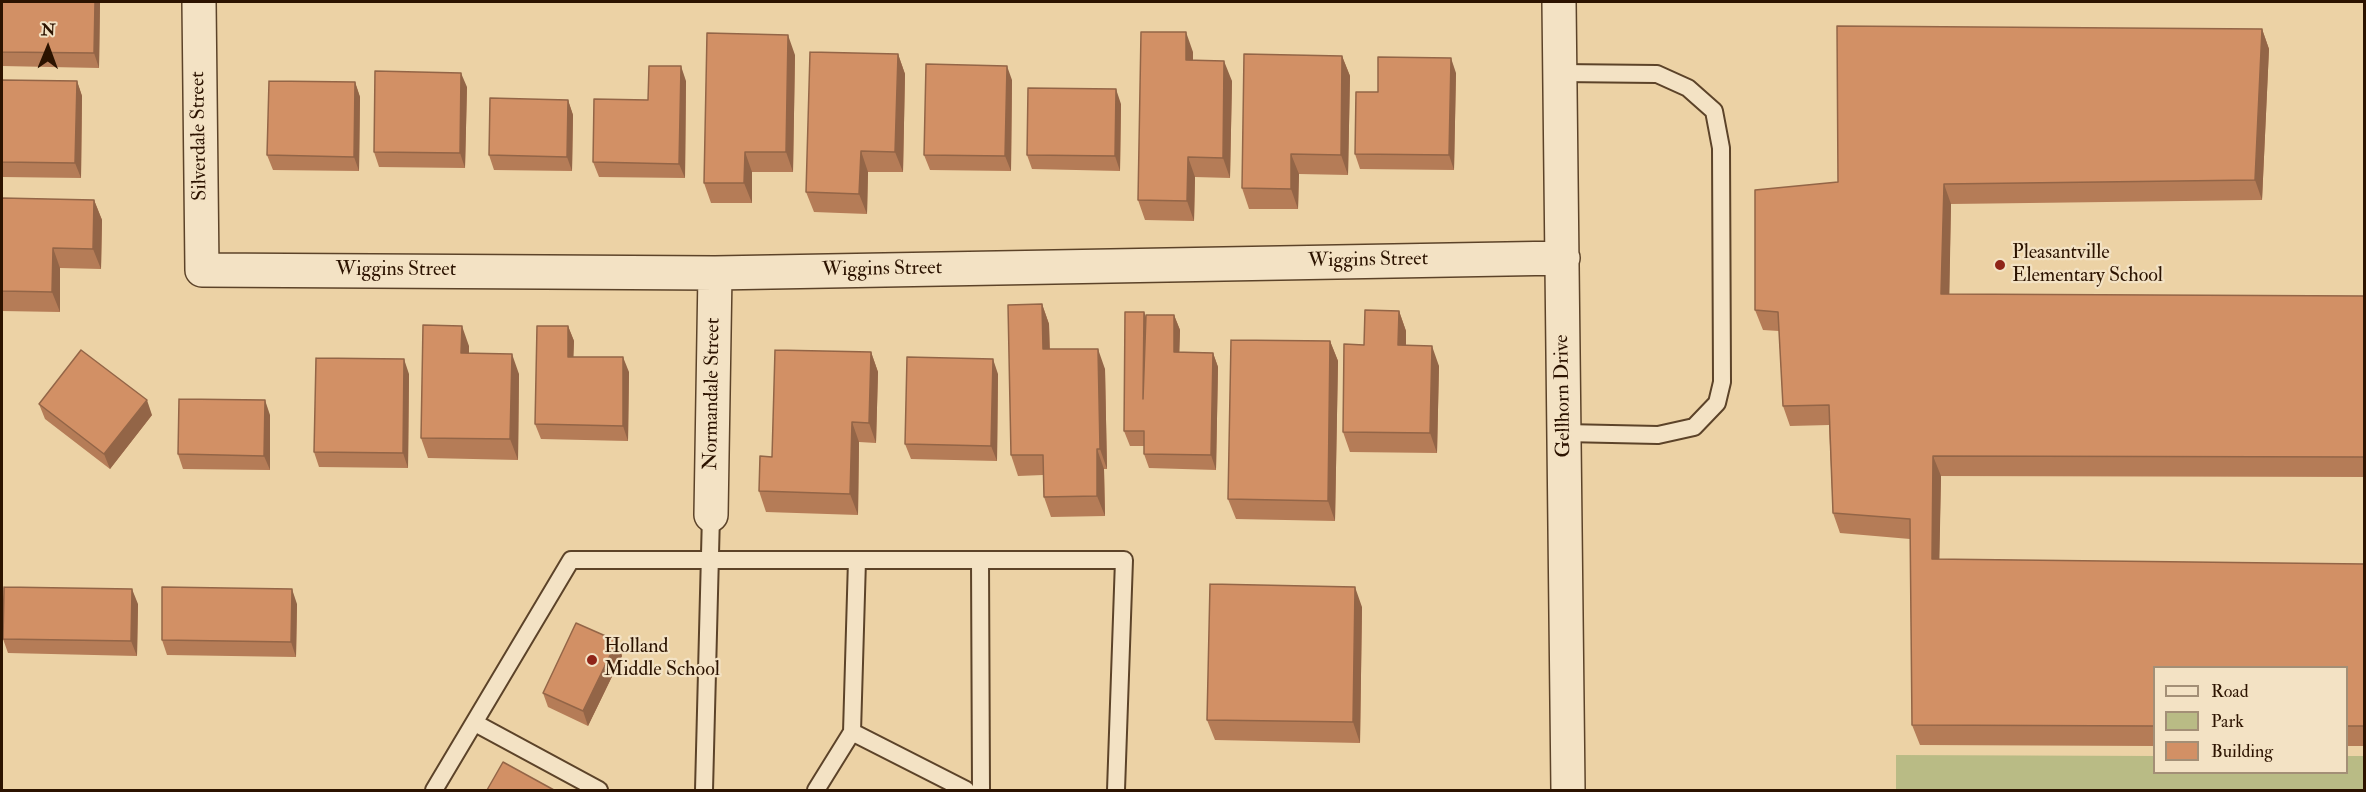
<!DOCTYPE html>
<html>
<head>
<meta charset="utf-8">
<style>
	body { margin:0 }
	#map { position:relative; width:2366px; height:792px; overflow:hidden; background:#ecd2a5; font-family:"IM FELL Double Pica",serif }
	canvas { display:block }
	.frame { position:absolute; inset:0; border:3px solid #2c1300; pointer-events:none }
	.legend { position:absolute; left:2153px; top:666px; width:195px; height:108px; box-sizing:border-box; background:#f3e2c4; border:2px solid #a38f76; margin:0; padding:8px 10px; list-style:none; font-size:18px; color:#2c1300 }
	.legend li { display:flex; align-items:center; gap:12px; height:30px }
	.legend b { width:30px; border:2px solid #a38f76 }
	.north { position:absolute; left:18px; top:18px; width:60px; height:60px; -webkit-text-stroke:4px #f3e2c4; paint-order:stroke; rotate:1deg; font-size:16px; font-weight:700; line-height:24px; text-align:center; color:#2c1300 }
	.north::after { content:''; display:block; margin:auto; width:21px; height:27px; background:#2c1300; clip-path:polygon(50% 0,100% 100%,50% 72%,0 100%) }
</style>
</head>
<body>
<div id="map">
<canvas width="2366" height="792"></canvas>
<div class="frame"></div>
<ul class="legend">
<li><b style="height:8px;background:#f3e2c4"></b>Road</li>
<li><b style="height:16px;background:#b9bb85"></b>Park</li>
<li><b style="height:16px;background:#d29065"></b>Building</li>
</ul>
<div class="north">N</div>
</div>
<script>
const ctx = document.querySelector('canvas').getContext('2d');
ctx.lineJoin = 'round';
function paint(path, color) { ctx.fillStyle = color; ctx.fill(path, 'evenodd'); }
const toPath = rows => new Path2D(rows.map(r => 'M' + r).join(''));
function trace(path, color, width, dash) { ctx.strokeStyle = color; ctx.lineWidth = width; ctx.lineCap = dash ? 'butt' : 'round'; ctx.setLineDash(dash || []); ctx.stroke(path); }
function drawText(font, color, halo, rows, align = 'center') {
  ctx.font = font + ' "IM FELL Double Pica",serif'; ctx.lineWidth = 4.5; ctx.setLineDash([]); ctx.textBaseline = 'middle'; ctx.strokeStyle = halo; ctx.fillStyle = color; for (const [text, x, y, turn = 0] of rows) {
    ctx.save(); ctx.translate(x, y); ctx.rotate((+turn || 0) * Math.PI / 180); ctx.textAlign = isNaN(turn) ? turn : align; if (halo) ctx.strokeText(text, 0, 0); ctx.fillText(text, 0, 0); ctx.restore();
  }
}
paint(toPath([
	[1896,755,2154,756,2154,772,2346,772,2347,756,2364,756,2364,790,1896,790]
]), '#b9bb85');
const lane = toPath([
	[1560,73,1657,74,1688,88,1714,111,1721,148,1722,382,1717,403,1694,427,1658,435,1565,433],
	[980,560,981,790],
	[475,723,599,790],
	[852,732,966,790],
	[434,790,571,560,1124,560,1116,790],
	[704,790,711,515],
	[816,790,852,732,857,560]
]);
const street = toPath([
	[199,2,202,270,715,273,1563,258],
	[1559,2,1568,790],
	[711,515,715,273]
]);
trace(lane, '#5c4329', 20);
trace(street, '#5c4329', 36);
trace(lane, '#f3e2c4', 16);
trace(street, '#f3e2c4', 33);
paint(toPath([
	[2,2,100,2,99,68,2,66],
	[2262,29,2269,49,2262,200,1951,204,1949,294,2364,296,2364,477,1941,476,1939,560,2364,564,2364,746,2346,746,2346,668,2154,668,2154,746,1920,745,1912,725,1910,539,1840,533,1833,513,1829,425,1790,426,1783,406,1779,331,1763,330,1755,310,1838,182],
	[1193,52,1193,61,1232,81,1230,178,1195,177,1194,221,1145,220,1138,200],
	[898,54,905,74,903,172,868,172,867,214,814,212,806,192],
	[795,55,793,172,752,172,752,203,711,203,704,183],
	[1342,56,1350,76,1348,175,1299,174,1298,209,1249,209,1242,188],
	[1456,73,1454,170,1360,169,1355,154,1378,92],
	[2,80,77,81,82,96,81,178,3,177,2,173],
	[1012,80,1011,171,930,170,924,155],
	[686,81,685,178,599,177,593,162,648,100],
	[355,82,360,97,359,171,273,170,267,155],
	[467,87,465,168,379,167,374,152],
	[568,100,573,115,572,171,494,170,489,155],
	[1121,104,1120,171,1032,169,1027,155],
	[2,198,94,200,102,220,101,269,60,268,60,312,2,311],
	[1042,304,1049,324,1050,349,1105,369,1107,469,1104,469,1105,516,1051,517,1044,497,1043,475,1018,476,1011,455],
	[1399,311,1406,331,1406,345,1439,366,1437,453,1350,452,1343,432,1364,345],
	[1144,312,1146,319,1174,315,1180,330,1179,352,1213,353,1218,367,1216,470,1149,468,1144,454,1144,446,1130,446,1124,431],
	[568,326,574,341,573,357,629,372,628,441,541,439,535,424],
	[1330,341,1338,361,1335,521,1236,519,1228,499],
	[469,346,469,353,519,374,518,460,428,458,421,438],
	[871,352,878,372,876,443,859,442,858,515,766,512,759,491,772,457],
	[409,374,408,468,319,467,314,452],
	[998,374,997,461,911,459,905,444],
	[39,404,152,415,110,469,45,419],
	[270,415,270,470,183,469,178,454],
	[138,604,137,656,8,653,3,639],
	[297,604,296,657,167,655,162,640],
	[1362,607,1360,743,1215,740,1207,720],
	[617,641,622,656,588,726,548,707,543,693]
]), '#b57c57');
paint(toPath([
	[95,2,100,2,99,68,94,53],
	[2262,29,2269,49,2262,200,2255,180],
	[1186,32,1193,52,1193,81,1186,60],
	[788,35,795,55,793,172,786,152],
	[898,54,905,74,903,172,895,152],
	[1342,56,1350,76,1348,175,1341,155],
	[1451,58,1456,73,1454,170,1449,155],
	[1224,61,1232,81,1230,178,1223,158],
	[681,66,686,81,685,178,679,164],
	[1007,66,1012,80,1011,171,1005,156],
	[461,73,467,87,465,168,460,153],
	[77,81,82,96,81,178,75,163],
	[355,82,360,97,359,171,354,157],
	[1116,89,1121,104,1120,171,1115,156],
	[568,100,573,115,572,171,567,157],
	[861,151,868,172,867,214,859,194],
	[745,152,752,172,752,203,744,183],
	[1291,154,1299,174,1298,209,1291,189],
	[1188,157,1195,177,1194,221,1187,201],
	[1944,184,1951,204,1949,314,1941,294],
	[94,200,102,220,101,269,93,249],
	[53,248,60,268,60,312,52,292],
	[1042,304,1049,324,1050,369,1043,349],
	[1399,311,1406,331,1406,366,1398,345],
	[1144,312,1149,327,1143,399],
	[1174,315,1180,330,1179,367,1174,352],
	[462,326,469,346,469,373,461,353],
	[568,326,574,341,573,372,568,357],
	[1330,341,1338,361,1335,521,1328,501],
	[1432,346,1439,366,1437,453,1430,433],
	[1098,349,1105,369,1107,469,1100,449],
	[871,352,878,372,876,443,869,423],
	[1213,353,1218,367,1216,470,1211,455],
	[512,354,519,374,518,460,510,439],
	[623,357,629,372,628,441,623,426],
	[404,359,409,374,408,468,403,453],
	[993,359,998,374,997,461,991,446],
	[147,400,152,415,110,469,104,454],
	[265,400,270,415,270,470,264,456],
	[852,422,859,442,858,515,850,494],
	[1097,449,1104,469,1105,516,1097,496],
	[1933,456,1941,476,1939,580,1932,559],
	[1355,587,1362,607,1360,743,1353,722],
	[132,589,138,604,137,656,131,641],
	[292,589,297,604,296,657,291,642],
	[617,641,622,656,588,726,583,711]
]), '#936547');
const building = toPath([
	[2,2,95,2,94,53,2,52,2,2],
	[1837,26,2262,29,2255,180,1944,184,1941,294,2364,296,2364,457,1933,456,1932,559,2364,564,2364,726,2346,726,2346,668,2154,668,2154,726,1912,725,1910,519,1833,513,1829,405,1783,406,1778,312,1755,310,1755,190,1838,182,1837,26],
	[1141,32,1186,32,1186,60,1224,61,1223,158,1188,157,1187,201,1138,200,1141,32],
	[707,33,788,35,786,152,745,152,744,183,704,183,707,33],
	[810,52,898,54,895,152,861,151,859,194,806,192,810,52],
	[1244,54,1342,56,1341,155,1291,154,1291,189,1242,188,1244,54],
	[1378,57,1451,58,1449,155,1355,154,1356,92,1378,92,1378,57],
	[926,64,1007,66,1005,156,924,155,926,64],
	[649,66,681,66,679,164,593,162,594,99,648,100,649,66],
	[375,71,461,73,460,153,374,152,375,71],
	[2,80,77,81,75,163,2,162,2,80],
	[269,81,355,82,354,157,267,155,269,81],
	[1028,88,1116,89,1115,156,1027,155,1028,88],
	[490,98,568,100,567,157,489,155,490,98],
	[2,198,94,200,93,249,53,248,52,292,2,291,2,198],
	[1042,304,1043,349,1098,349,1100,449,1097,449,1097,496,1044,497,1043,455,1011,455,1008,305,1042,304],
	[1365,310,1399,311,1398,345,1432,346,1430,433,1343,432,1344,344,1364,345,1365,310],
	[1125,312,1144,312,1143,399,1146,315,1174,315,1174,352,1213,353,1211,455,1144,454,1144,431,1124,431,1125,312],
	[423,325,462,326,461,353,512,354,510,439,421,438,423,325],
	[537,326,568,326,568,357,623,357,623,426,535,424,537,326],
	[1231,340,1330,341,1328,501,1228,499,1231,340],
	[81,350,147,400,104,454,39,404,81,350],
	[775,350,871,352,869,423,852,422,850,494,759,491,760,456,772,457,775,350],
	[907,357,993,359,991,446,905,444,907,357],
	[316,358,404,359,403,453,314,452,316,358],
	[179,399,265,400,264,456,178,454,179,399],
	[1210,584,1355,587,1353,722,1207,720,1210,584],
	[4,587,132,589,131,641,3,639,4,587],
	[162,587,292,589,291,642,162,640,162,587],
	[576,623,617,641,583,711,543,693,576,623],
	[503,762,554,790,487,790,503,762]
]);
paint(building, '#d29065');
trace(building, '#936547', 1.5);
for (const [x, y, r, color] of [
	[2000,265,6,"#8f2418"],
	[592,660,6,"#8f2418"]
]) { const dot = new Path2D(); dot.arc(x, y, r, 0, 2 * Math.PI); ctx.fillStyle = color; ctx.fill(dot); trace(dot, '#f3e2c4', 2); }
drawText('20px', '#2c1300', '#f3e2c4', [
	["Silverdale Street",200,136,-91],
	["Wiggins Street",1368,261,-1],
	["Wiggins Street",882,270,-1],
	["Wiggins Street",396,271],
	["Normandale Street",713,394,-89],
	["Gellhorn Drive",1564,396,-91]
]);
drawText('20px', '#2c1300', '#f3e2c4', [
	["Pleasantville",2012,254],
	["Elementary School",2012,277],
	["Holland",604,648],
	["Middle School",604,671]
], 'left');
</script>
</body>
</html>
